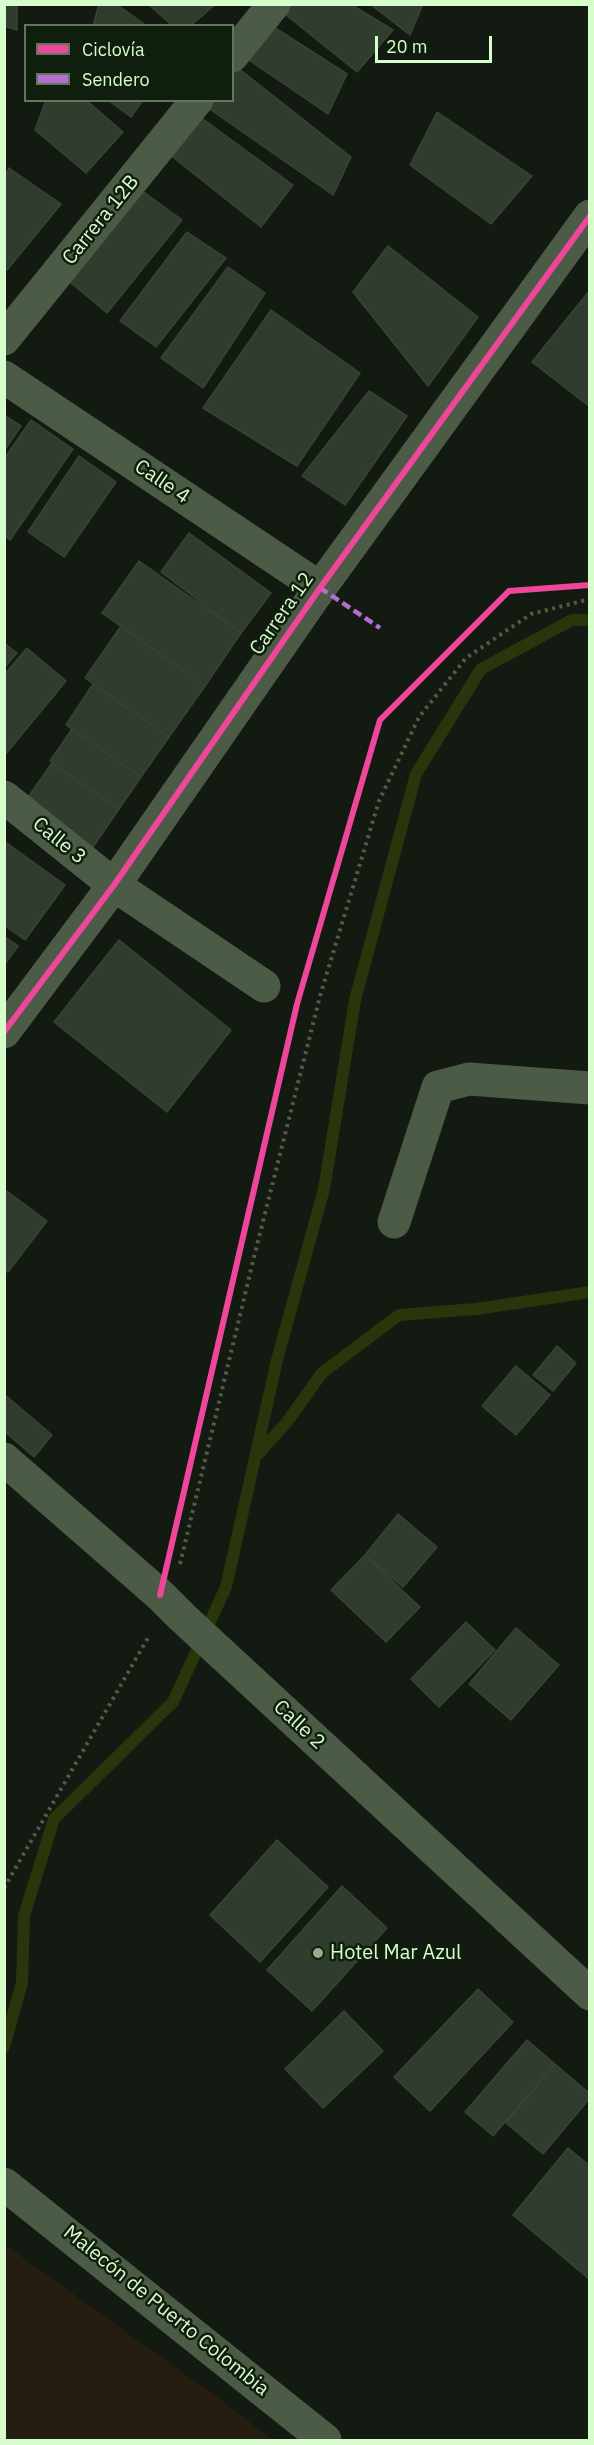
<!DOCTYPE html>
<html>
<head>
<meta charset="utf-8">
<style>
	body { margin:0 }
	#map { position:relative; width:594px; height:2445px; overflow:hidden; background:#131a11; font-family:"IBM Plex Sans",sans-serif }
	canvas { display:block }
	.frame { position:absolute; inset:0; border:6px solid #d7fdcc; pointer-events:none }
	.legend { position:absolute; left:24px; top:24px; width:210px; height:78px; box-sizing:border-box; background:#101e0d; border:2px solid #607759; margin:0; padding:8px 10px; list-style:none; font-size:18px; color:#d7fdcc }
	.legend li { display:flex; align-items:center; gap:12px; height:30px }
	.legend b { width:30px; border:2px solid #607759 }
	.scale { position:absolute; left:375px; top:36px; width:117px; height:27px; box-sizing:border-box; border:3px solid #d7fdcc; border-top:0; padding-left:8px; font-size:18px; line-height:21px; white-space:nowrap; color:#d7fdcc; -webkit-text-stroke:4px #101e0d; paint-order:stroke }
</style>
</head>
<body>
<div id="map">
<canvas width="594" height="2445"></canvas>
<div class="frame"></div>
<ul class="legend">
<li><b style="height:8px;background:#ed469a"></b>Ciclovía</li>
<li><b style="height:8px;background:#b36fd0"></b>Sendero</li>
</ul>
<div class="scale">20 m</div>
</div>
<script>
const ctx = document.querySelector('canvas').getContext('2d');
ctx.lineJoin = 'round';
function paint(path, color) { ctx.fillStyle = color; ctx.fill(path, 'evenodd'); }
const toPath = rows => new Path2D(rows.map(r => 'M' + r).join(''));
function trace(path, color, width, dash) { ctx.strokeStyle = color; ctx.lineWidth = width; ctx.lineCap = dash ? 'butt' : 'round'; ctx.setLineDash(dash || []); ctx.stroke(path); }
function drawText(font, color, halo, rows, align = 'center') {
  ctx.font = font + ' "IBM Plex Sans",sans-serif'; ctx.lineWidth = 5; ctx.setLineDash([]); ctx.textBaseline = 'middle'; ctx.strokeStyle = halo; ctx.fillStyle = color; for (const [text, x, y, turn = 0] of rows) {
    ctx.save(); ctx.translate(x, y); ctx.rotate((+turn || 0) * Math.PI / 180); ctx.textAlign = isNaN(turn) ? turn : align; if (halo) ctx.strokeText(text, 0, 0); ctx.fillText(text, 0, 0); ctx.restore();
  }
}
paint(toPath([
	[5,2245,221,2400,273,2440,5,2440]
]), '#251e10');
trace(toPath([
	[258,1454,287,1422,322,1373,399,1315,476,1309,590,1292],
	[4,2047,22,1983,24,1916,54,1819,173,1702,226,1587,277,1360,324,1189,355,1000,416,774,481,669,572,620,590,620]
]), '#29360c', 12);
const building = toPath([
	[4,4,17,4,17,30,4,26,4,4],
	[99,4,116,4,147,26,93,26,99,4],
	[148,4,216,4,190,26,173,26,148,4],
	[291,4,350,4,393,30,357,72,285,14,291,4],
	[370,4,423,4,410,35,370,4],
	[269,24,347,74,328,114,240,54,269,24],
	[238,68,351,157,333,195,201,103,204,100,232,100,232,73,238,68],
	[46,100,86,100,123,132,86,173,35,130,46,100],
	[108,100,143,100,131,117,108,100],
	[437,112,532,176,491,224,410,165,437,112],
	[199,116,293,185,261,227,165,151,199,116],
	[9,168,61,204,7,270,4,268,4,177,9,168],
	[141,190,182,220,107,313,69,281,141,190],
	[187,232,226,258,156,347,120,321,187,232],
	[388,246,478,317,428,386,353,292,388,246],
	[228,267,265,293,203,388,161,358,228,267],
	[590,290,590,407,532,362,590,290],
	[271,310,360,373,297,466,203,408,271,310],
	[369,391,407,416,345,505,302,476,369,391],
	[4,415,21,426,4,451,4,415],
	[31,420,73,449,10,540,4,536,4,459,31,420],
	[79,456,116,482,64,557,28,532,79,456],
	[189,533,271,593,241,633,161,572,189,533],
	[139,561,241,633,205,686,102,613,139,561],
	[121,626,205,686,169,737,85,678,121,626],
	[4,643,17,653,4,668,4,643],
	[27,648,66,681,4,756,4,675,27,648],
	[93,684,169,737,141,777,66,725,93,684],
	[72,729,141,777,119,809,50,761,72,729],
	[52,763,119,809,93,847,26,800,52,763],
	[4,841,65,885,25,940,4,925,4,841],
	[4,936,18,946,4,965,4,936],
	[119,940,231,1030,167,1112,54,1022,119,940],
	[4,1189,47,1221,8,1272,4,1270,4,1189],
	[557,1346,576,1363,553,1391,533,1375,557,1346],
	[516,1366,550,1395,516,1435,482,1406,516,1366],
	[4,1394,52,1435,34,1457,4,1431,4,1394],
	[398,1514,437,1547,403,1587,365,1555,398,1514],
	[365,1555,420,1607,386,1642,331,1590,365,1555],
	[466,1622,495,1650,439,1707,411,1679,466,1622],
	[516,1628,559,1665,511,1720,469,1684,516,1628],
	[277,1840,328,1887,260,1962,210,1915,277,1840],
	[342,1886,387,1928,312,2011,267,1970,342,1886],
	[478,1989,513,2022,430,2111,394,2077,478,1989],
	[344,2011,383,2051,323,2108,285,2069,344,2011],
	[527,2040,555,2064,493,2136,465,2112,527,2040],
	[555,2064,590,2094,590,2098,543,2154,506,2123,555,2064],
	[568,2148,590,2166,589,2279,513,2215,568,2148]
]);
paint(building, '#303c2e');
trace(building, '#364533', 1.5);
trace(toPath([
	[180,1564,254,1257,320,996,379,801,419,717,466,658,531,614,590,599],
	[4,1888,149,1636]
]), '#565a44', 4, [3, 4.5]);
trace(toPath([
	[232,56,274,4],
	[4,339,197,100],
	[4,377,320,588],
	[4,797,114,885,264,986],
	[4,1032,114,885,320,588,590,216],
	[394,1222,438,1087,469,1079,590,1088],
	[4,1459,160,1595,182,1617,590,1994],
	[4,2184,325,2440]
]), '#4c5b46', 33);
trace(toPath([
	[320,588,380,628]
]), '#b36fd0', 4.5, [9, 4.5]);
trace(toPath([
	[4,1032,114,885,320,588,590,216],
	[160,1595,297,1004,380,720,509,591,590,585]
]), '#ed469a', 6);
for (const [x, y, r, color] of [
	[318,1953,6,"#92ae8b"]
]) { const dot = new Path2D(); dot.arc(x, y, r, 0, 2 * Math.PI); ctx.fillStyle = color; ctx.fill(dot); trace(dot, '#101e0d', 2); }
drawText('20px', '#d7fdcc', '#101e0d', [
	["Carrera 12B",101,220,-51],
	["Calle 4",162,482,34],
	["Carrera 12",282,614,-55],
	["Calle 3",59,841,39],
	["Calle 2",299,1725,43],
	["Malecón de Puerto Colombia",166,2311,39]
]);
drawText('20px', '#d7fdcc', '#101e0d', [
	["Hotel Mar Azul",330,1953]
], 'left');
</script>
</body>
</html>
